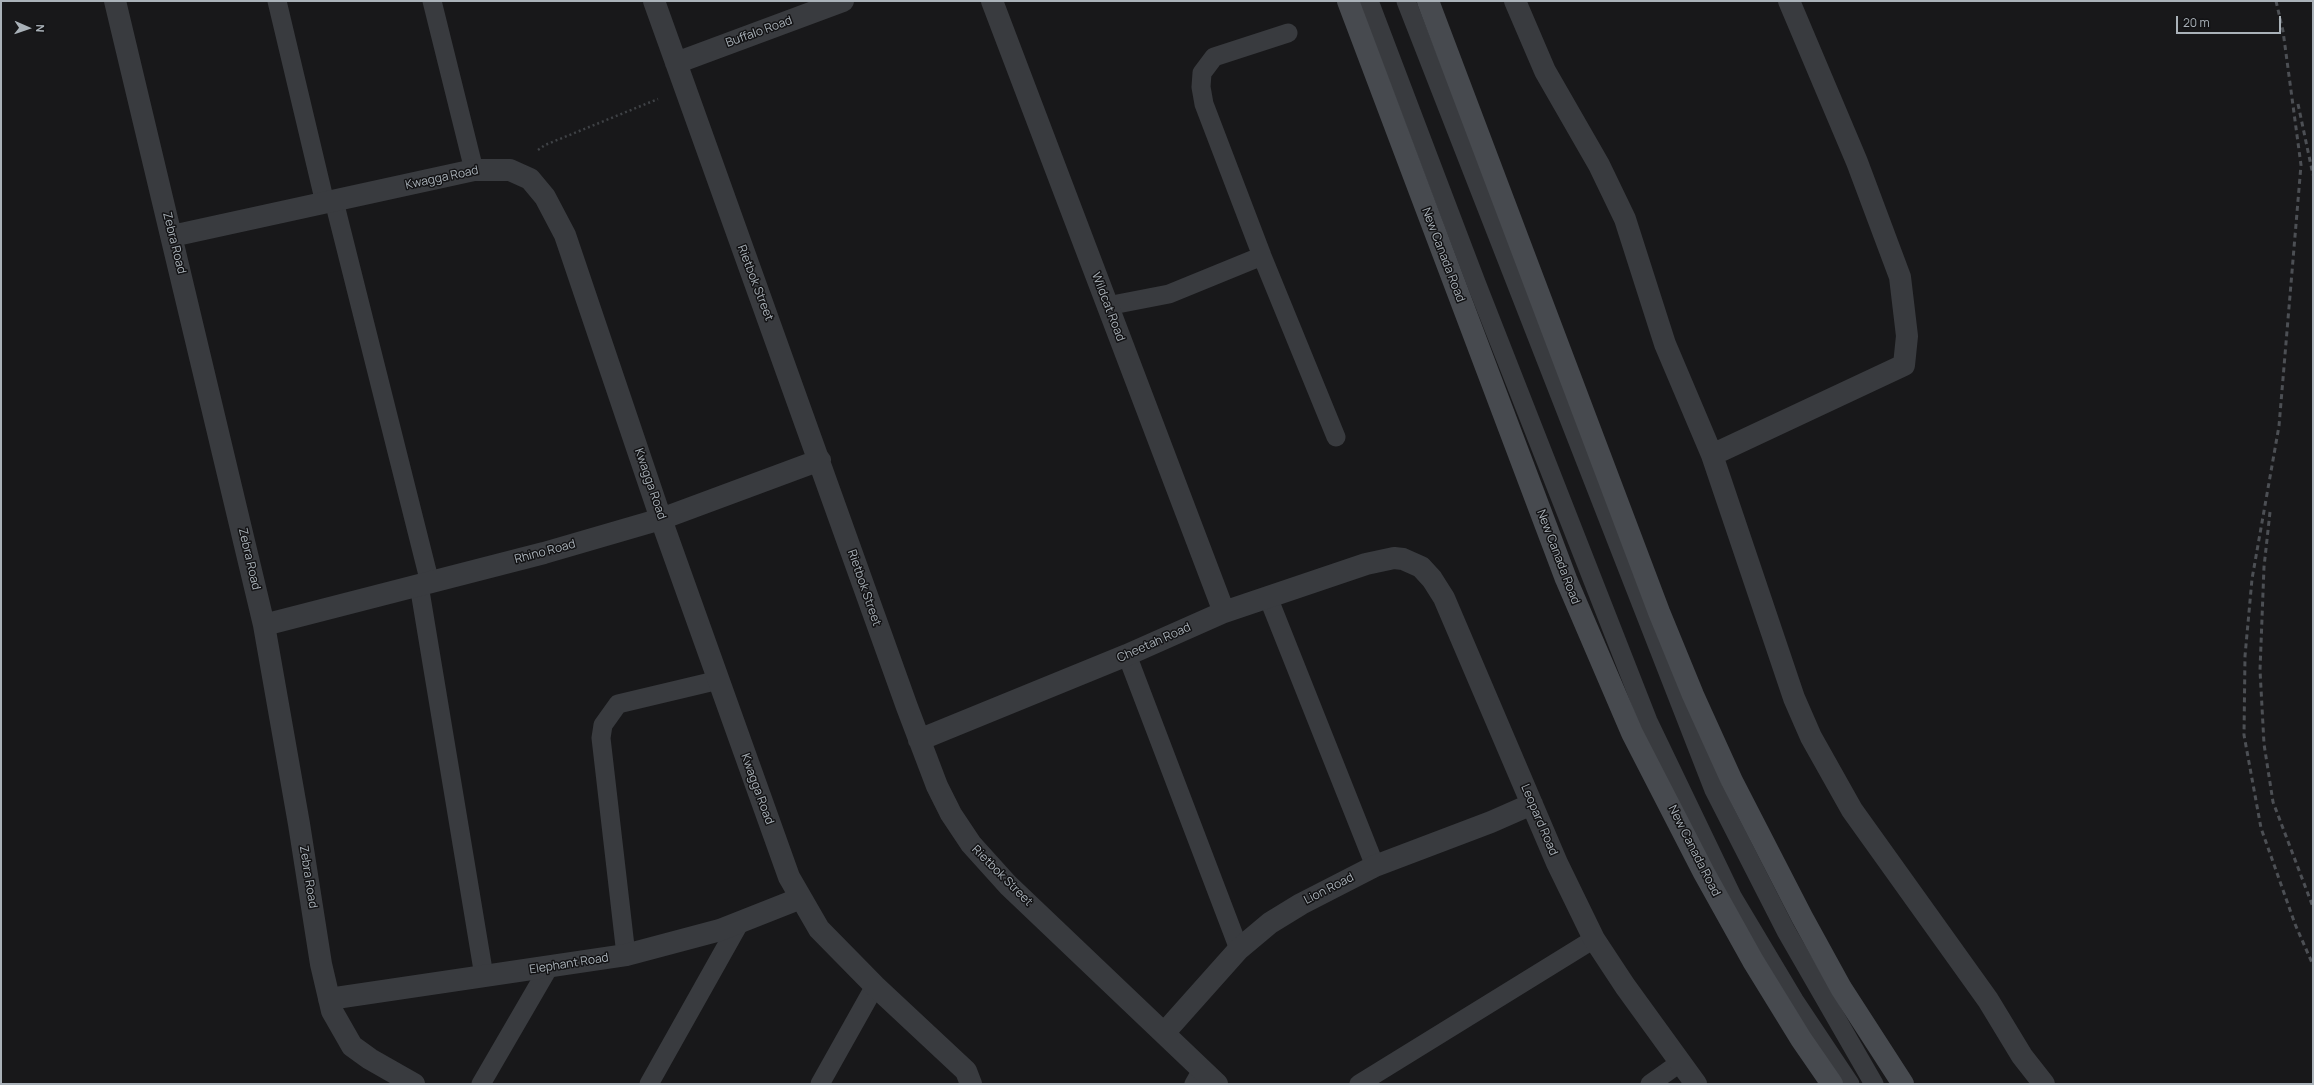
<!DOCTYPE html>
<html>
<head>
<meta charset="utf-8">
<style>
	body { margin:0 }
	#map { position:relative; width:2314px; height:1085px; overflow:hidden; background:#18181a; font-family:Manrope,sans-serif }
	canvas { display:block }
	.frame { position:absolute; inset:0; border:2px solid #aab2b9; pointer-events:none }
	.north { position:absolute; left:8px; top:8px; width:40px; height:40px; -webkit-text-stroke:3px #131315; paint-order:stroke; rotate:92deg; font-size:11px; font-weight:700; line-height:16px; text-align:center; color:#aab2b9 }
	.north::after { content:''; display:block; margin:auto; width:14px; height:18px; background:#aab2b9; clip-path:polygon(50% 0,100% 100%,50% 72%,0 100%) }
	.scale { position:absolute; left:2176px; top:16px; width:105px; height:18px; box-sizing:border-box; border:2px solid #aab2b9; border-top:0; padding-left:5px; font-size:12px; line-height:14px; white-space:nowrap; color:#aab2b9; -webkit-text-stroke:3px #131315; paint-order:stroke }
</style>
</head>
<body>
<div id="map">
<canvas width="2314" height="1085"></canvas>
<div class="frame"></div>
<div class="north">N</div>
<div class="scale">20 m</div>
</div>
<script>
const ctx = document.querySelector('canvas').getContext('2d');
ctx.lineJoin = 'round';
const toPath = rows => new Path2D(rows.map(r => 'M' + r).join(''));
function trace(path, color, width, dash) { ctx.strokeStyle = color; ctx.lineWidth = width; ctx.lineCap = dash ? 'butt' : 'round'; ctx.setLineDash(dash || []); ctx.stroke(path); }
function drawText(font, color, halo, rows, align = 'center') {
  ctx.font = font + ' Manrope,sans-serif'; ctx.lineWidth = 3; ctx.setLineDash([]); ctx.textBaseline = 'middle'; ctx.strokeStyle = halo; ctx.fillStyle = color; for (const [text, x, y, turn = 0] of rows) {
    ctx.save(); ctx.translate(x, y); ctx.rotate((+turn || 0) * Math.PI / 180); ctx.textAlign = isNaN(turn) ? turn : align; if (halo) ctx.strokeText(text, 0, 0); ctx.fillText(text, 0, 0); ctx.restore();
  }
}
trace(toPath([
	[538,150,545,145,658,99]
]), '#3f4246', 2.5, [2, 3]);
trace(toPath([
	[277,1,325,203],
	[432,1,474,170],
	[1369,1,1477,285,1648,721,1733,898,1794,1000,1850,1084],
	[1406,1,1714,790,1786,931,1874,1084],
	[1288,33,1214,57,1202,73,1201,87,1204,104,1262,256,1336,437],
	[334,201,430,583],
	[1107,306,1169,294,1262,256],
	[419,585,484,976],
	[1268,597,1375,866],
	[1127,655,1239,949],
	[626,955,601,738,603,725,618,704,719,680],
	[481,1084,549,967],
	[649,1084,740,922],
	[820,1084,875,986],
	[1194,1084,1202,1070],
	[1359,1084,1594,939],
	[1650,1084,1681,1062]
]), '#393b3f', 19);
trace(toPath([
	[115,1,264,625,299,824,321,964,332,1011,352,1046,370,1059,414,1084],
	[654,1,907,707,937,786,951,814,971,844,1008,885,1217,1084],
	[992,1,1224,612],
	[1515,1,1545,71,1599,165,1625,219,1665,344,1712,455,1794,698,1811,737,1852,810,1988,1000,2022,1056,2044,1084],
	[676,63,843,1],
	[172,236,474,170,510,170,530,179,545,197,565,235,661,519,789,877,819,929,875,986,966,1071,971,1084],
	[1712,455,1904,365,1907,336,1900,277,1857,162,1789,1],
	[264,625,544,553,661,519,820,460],
	[919,740,1127,655,1224,612,1366,564,1394,558,1403,559,1421,567,1432,579,1444,598,1557,863,1594,939,1625,986,1696,1084],
	[329,999,626,955,720,930,801,898],
	[1165,1032,1239,949,1270,923,1301,904,1375,866,1491,822,1532,804]
]), '#393b3f', 22);
trace(toPath([
	[1348,1,1566,579,1632,733,1704,873,1753,961,1801,1039,1832,1084],
	[1428,1,1659,612,1693,695,1732,781,1802,917,1841,988,1903,1084]
]), '#474a4f', 22);
trace(toPath([
	[2276,1,2283,31,2301,165,2279,426,2252,579,2245,656,2244,735,2261,828,2295,924,2313,965],
	[2298,104,2313,175],
	[2270,512,2264,567,2260,670,2264,744,2273,802,2313,907]
]), '#4c4f54', 3, [5, 4]);
drawText('12px', '#aab2b9', '#131315', [
	["Buffalo Road",759,32,-20],
	["Kwagga Road",442,178,-12],
	["Zebra Road",174,243,76],
	["New Canada Road",1443,255,69],
	["Rietbok Street",755,283,69],
	["Wildcat Road",1108,307,69],
	["Kwagga Road",650,484,71],
	["Rhino Road",545,552,-15],
	["New Canada Road",1558,557,69],
	["Zebra Road",249,559,77],
	["Rietbok Street",864,588,71],
	["Cheetah Road",1154,643,-24],
	["Kwagga Road",757,789,70],
	["Leopard Road",1539,820,67],
	["New Canada Road",1694,851,63],
	["Rietbok Street",1002,876,45],
	["Zebra Road",308,877,81],
	["Lion Road",1329,889,-27],
	["Elephant Road",569,964,-9]
]);
</script>
</body>
</html>
